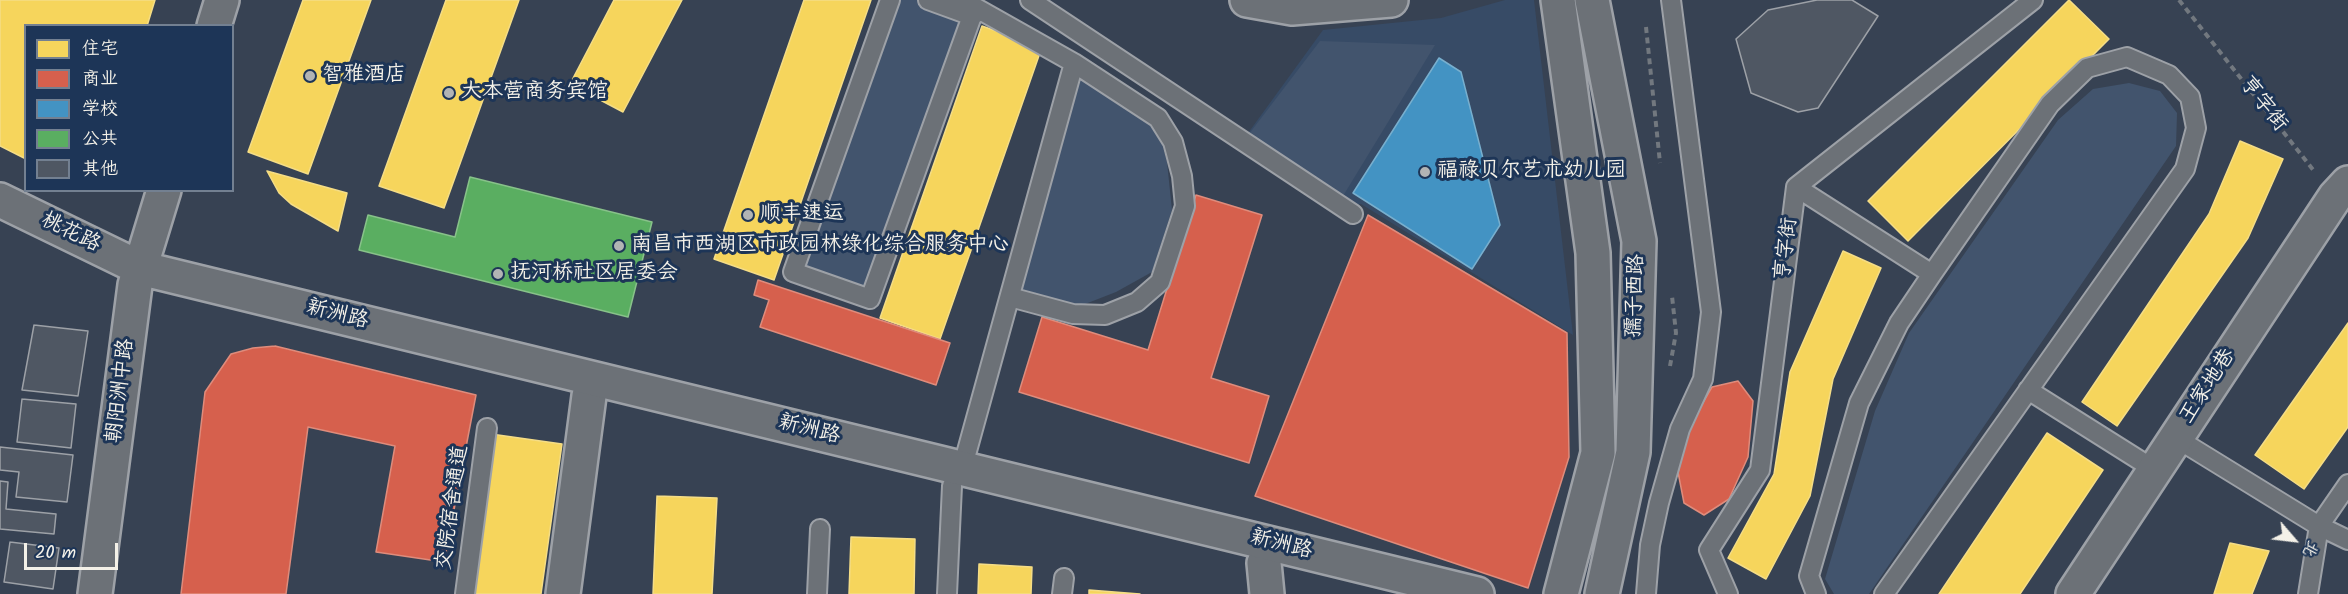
<!DOCTYPE html>
<html>
<head>
<meta charset="utf-8">
<style>
	body { margin:0 }
	#map { position:relative; width:2348px; height:594px; overflow:hidden; background:#374253; font-family:Kalam,"LXGW WenKai TC",sans-serif }
	canvas { display:block }
	.legend { position:absolute; left:24px; top:24px; width:210px; height:168px; box-sizing:border-box; background:#1d3557; border:2px solid #738091; margin:0; padding:8px 10px; list-style:none; font-size:18px; color:#f4f1e8 }
	.legend li { display:flex; align-items:center; gap:12px; height:30px }
	.legend b { width:30px; border:2px solid #738091 }
	.north { position:absolute; left:2264px; top:510px; width:60px; height:60px; -webkit-text-stroke:4px #1d3557; paint-order:stroke; rotate:118deg; font-size:16px; font-weight:700; line-height:24px; text-align:center; color:#f4f1e8 }
	.north::after { content:''; display:block; margin:auto; width:21px; height:27px; background:#f4f1e8; clip-path:polygon(50% 0,100% 100%,50% 72%,0 100%) }
	.scale { position:absolute; left:24px; top:543px; width:94px; height:27px; box-sizing:border-box; border:3px solid #f4f1e8; border-top:0; padding-left:8px; font-size:18px; line-height:21px; white-space:nowrap; color:#f4f1e8; -webkit-text-stroke:4px #1d3557; paint-order:stroke }
</style>
</head>
<body>
<div id="map">
<canvas width="2348" height="594"></canvas>
<ul class="legend">
<li><b style="height:16px;background:#f6d55c"></b>住宅</li>
<li><b style="height:16px;background:#d6604d"></b>商业</li>
<li><b style="height:16px;background:#4393c3"></b>学校</li>
<li><b style="height:16px;background:#5aae61"></b>公共</li>
<li><b style="height:16px;background:#4f5763"></b>其他</li>
</ul>
<div class="north">北</div>
<div class="scale">20 m</div>
</div>
<script>
const ctx = document.querySelector('canvas').getContext('2d');
ctx.lineJoin = 'round';
function paint(path, color) { ctx.fillStyle = color; ctx.fill(path, 'evenodd'); }
const toPath = rows => new Path2D(rows.map(r => 'M' + r).join(''));
function trace(path, color, width, dash) { ctx.strokeStyle = color; ctx.lineWidth = width; ctx.lineCap = dash ? 'butt' : 'round'; ctx.setLineDash(dash || []); ctx.stroke(path); }
function drawText(font, color, halo, rows, align = 'center') {
  ctx.font = font + ' Kalam,"LXGW WenKai TC",sans-serif'; ctx.lineWidth = 6; ctx.setLineDash([]); ctx.textBaseline = 'middle'; ctx.strokeStyle = halo; ctx.fillStyle = color; for (const [text, x, y, turn = 0] of rows) {
    ctx.save(); ctx.translate(x, y); ctx.rotate((+turn || 0) * Math.PI / 180); ctx.textAlign = isNaN(turn) ? turn : align; if (halo) ctx.strokeText(text, 0, 0); ctx.fillText(text, 0, 0); ctx.restore();
  }
}
paint(toPath([
	[1505,0,1534,0,1573,335,1361,204,1348,205,1243,140,1323,30,1441,18]
]), '#374b66');
paint(toPath([
	[892,0,927,0,970,16,871,298,796,272],
	[1320,41,1435,45,1343,196,1249,134],
	[1078,75,1158,129,1167,162,1172,210,1152,272,1116,292,1080,306,1020,291],
	[2129,83,2160,91,2177,113,2176,146,1869,594,1834,594,1825,579,1875,411,1909,333,2058,120,2093,89]
]), '#42546d');
const homes = toPath([
	[0,0,155,0,147,26,26,26,26,159,0,146,0,0],
	[303,0,371,0,308,174,248,152,303,0],
	[446,0,519,0,444,208,379,186,446,0],
	[614,0,682,0,623,112,570,84,614,0],
	[804,0,871,0,774,280,714,259,804,0],
	[2069,0,2109,39,1908,241,1868,201,2069,0],
	[982,26,1042,47,940,339,880,318,982,26],
	[2240,141,2283,159,2248,238,2117,426,2082,402,2209,214,2240,141],
	[267,171,347,193,338,231,291,204,279,193,267,171],
	[1843,251,1881,268,1833,379,1810,496,1766,579,1728,558,1774,474,1790,372,1843,251],
	[2348,323,2348,427,2304,489,2255,455,2348,323],
	[2047,433,2103,470,2020,594,1939,594,2047,433],
	[491,434,562,444,541,594,469,594,491,434],
	[657,496,717,498,712,594,653,594,657,496],
	[851,537,915,539,914,594,849,594,851,537],
	[2230,543,2269,551,2252,594,2214,594,2230,543],
	[979,564,1032,567,1031,594,978,594,979,564],
	[1089,590,1140,594,1089,594,1089,590]
]);
paint(homes, '#f6d55c');
trace(homes, '#f5dd86', 1.5);
const shops = toPath([
	[1196,195,1262,215,1211,378,1269,396,1249,463,1019,392,1042,317,1148,350,1196,195],
	[1368,215,1567,333,1569,457,1528,588,1255,496,1368,215],
	[758,280,950,343,936,385,760,327,769,300,754,295,758,280],
	[275,346,476,395,444,562,376,552,395,446,308,427,286,594,181,594,205,392,231,354,253,348,275,346],
	[1738,381,1753,401,1748,457,1729,499,1704,515,1684,503,1678,472,1691,423,1712,387,1738,381]
]);
paint(shops, '#d6604d');
trace(shops, '#df8c7c', 1.5);
const schools = toPath([
	[1439,58,1461,72,1500,225,1472,269,1353,193,1439,58]
]);
paint(schools, '#4393c3');
trace(schools, '#78afce', 1.5);
const public = toPath([
	[470,177,652,222,628,317,359,250,368,215,455,237,470,177]
]);
paint(public, '#5aae61');
trace(public, '#88c28a', 1.5);
const building = toPath([
	[1817,0,1852,0,1878,16,1818,108,1798,112,1751,93,1736,39,1768,10,1817,0],
	[34,325,88,331,78,396,22,390,34,325],
	[22,399,76,404,71,448,17,442,22,399],
	[0,447,73,455,67,502,16,497,19,472,0,470,0,447],
	[0,481,8,482,6,509,56,514,54,534,0,529,0,481],
	[10,542,59,548,53,589,4,582,10,542]
]);
paint(building, '#4f5763');
trace(building, '#9da1a7', 1.5);
const service = toPath([
	[890,0,793,272,870,299,972,16],
	[928,0,972,16,975,14],
	[962,0,1074,63,962,469],
	[1030,0,1353,214],
	[1796,187,1932,274],
	[1010,297,1073,314,1105,315,1137,302,1160,282,1185,206,1182,176,1173,142,1158,118,1074,63],
	[2028,390,2155,470],
	[2176,438,2319,526,2348,540],
	[465,594,487,428],
	[817,594,820,529],
	[947,594,952,486],
	[1062,594,1064,578],
	[1646,594,1650,545,1659,503,1680,429,1703,379,1711,312,1671,0],
	[1728,594,1709,550,1760,470,1796,187,2033,0],
	[1816,594,1809,576,1859,403,1899,323,1932,274,2050,104,2087,68,2127,57,2169,75,2190,97,2196,128,2185,169,1884,594],
	[2308,594,2319,526,2348,484]
]);
const minor = toPath([
	[1264,563,1267,594],
	[563,594,589,396]
]);
const tertiary = toPath([
	[1247,0,1292,8,1391,0],
	[2073,594,2335,197,2348,183]
]);
const secondary = toPath([
	[1558,0,1593,253,1598,453,1561,594],
	[1592,0,1639,241,1633,452,1602,594],
	[214,26,222,0],
	[0,200,140,268,1477,594],
	[95,594,135,285,164,190]
]);
trace(service, '#9da1a7', 22);
trace(minor, '#9da1a7', 38);
trace(tertiary, '#9da1a7', 38);
trace(secondary, '#9da1a7', 38);
trace(toPath([
	[2179,0,2314,171],
	[1646,27,1660,163],
	[1670,366,1676,333,1672,296]
]), '#72787f', 4, [6, 4.5]);
trace(service, '#6c7177', 18);
trace(minor, '#6c7177', 33);
trace(tertiary, '#6c7177', 33);
trace(secondary, '#6c7177', 33);
for (const [x, y, r, color] of [
	[310,76,6,"#b2b4b4"],
	[449,93,6,"#b2b4b4"],
	[1425,172,6,"#b2b4b4"],
	[748,215,6,"#b2b4b4"],
	[619,246,6,"#b2b4b4"],
	[498,274,6,"#b2b4b4"]
]) { const dot = new Path2D(); dot.arc(x, y, r, 0, 2 * Math.PI); ctx.fillStyle = color; ctx.fill(dot); trace(dot, '#1d3557', 2); }
drawText('21px', '#f4f1e8', '#1d3557', [
	["智雅酒店",322,76],
	["大本营商务宾馆",461,93],
	["福禄贝尔艺术幼儿园",1437,172],
	["顺丰速运",760,215],
	["南昌市西湖区市政园林绿化综合服务中心",631,246],
	["抚河桥社区居委会",510,274]
], 'left');
drawText('21px', '#f4f1e8', '#1d3557', [
	["亨字街",2262,105,52],
	["桃花路",70,234,26],
	["亨字街",1788,249,-83],
	["孺子西路",1637,296,-88],
	["新洲路",337,316,14],
	["王家地巷",2209,387,-57],
	["朝阳洲中路",122,391,-83],
	["新洲路",809,431,14],
	["交院宿舍通道",454,508,-82],
	["新洲路",1281,546,14]
]);
</script>
</body>
</html>
